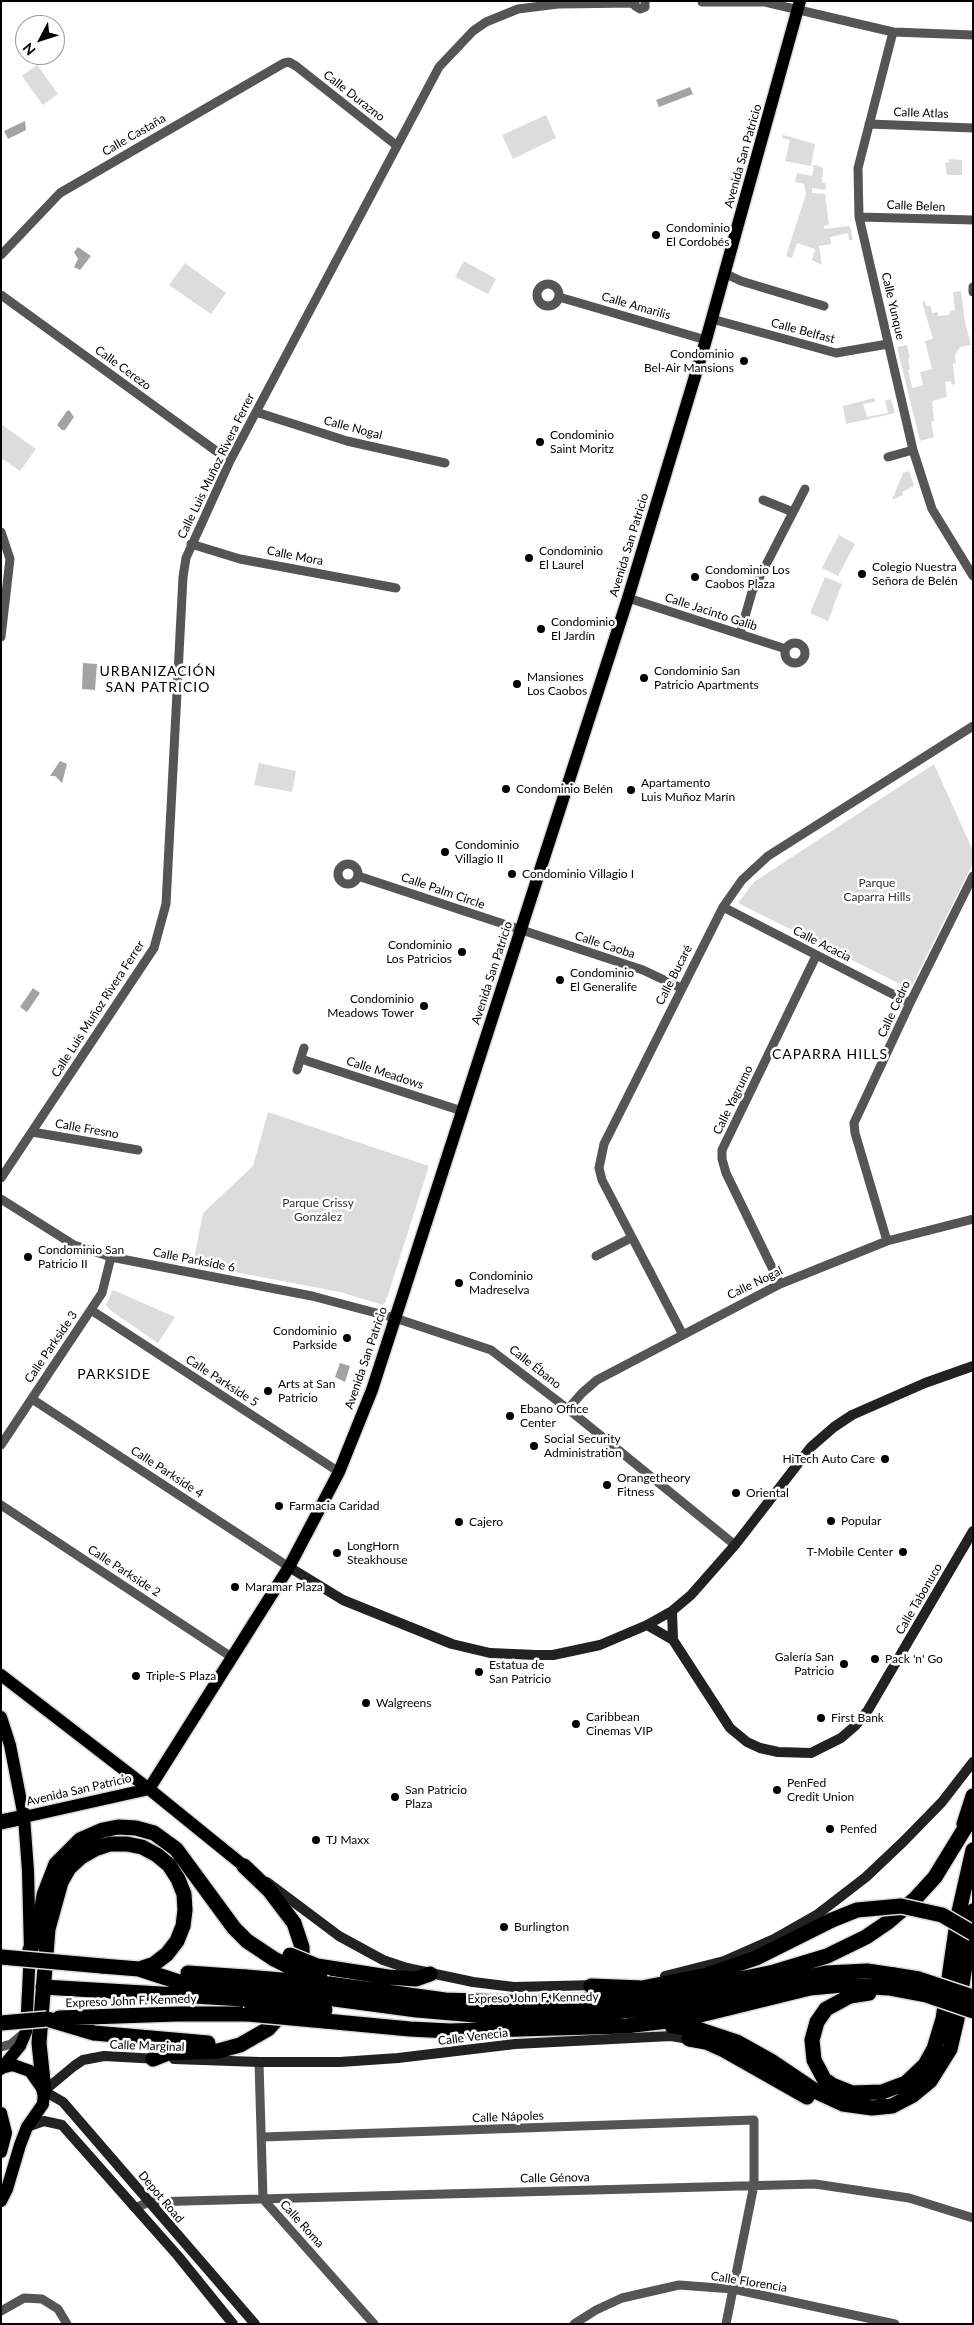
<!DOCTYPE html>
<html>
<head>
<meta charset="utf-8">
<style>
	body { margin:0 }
	#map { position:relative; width:974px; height:2325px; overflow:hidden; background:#fff; font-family:Lato,sans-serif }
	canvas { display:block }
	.frame { position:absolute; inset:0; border:2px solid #000; pointer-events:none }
	.north { position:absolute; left:15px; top:15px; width:50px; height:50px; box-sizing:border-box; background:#fff; border:1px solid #999; border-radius:50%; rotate:230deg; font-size:14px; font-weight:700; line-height:20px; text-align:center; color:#000 }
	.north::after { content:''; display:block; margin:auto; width:18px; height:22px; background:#000; clip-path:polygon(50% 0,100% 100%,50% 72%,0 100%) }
</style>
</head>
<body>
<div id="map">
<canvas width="974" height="2325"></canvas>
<div class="frame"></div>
<div class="north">N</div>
</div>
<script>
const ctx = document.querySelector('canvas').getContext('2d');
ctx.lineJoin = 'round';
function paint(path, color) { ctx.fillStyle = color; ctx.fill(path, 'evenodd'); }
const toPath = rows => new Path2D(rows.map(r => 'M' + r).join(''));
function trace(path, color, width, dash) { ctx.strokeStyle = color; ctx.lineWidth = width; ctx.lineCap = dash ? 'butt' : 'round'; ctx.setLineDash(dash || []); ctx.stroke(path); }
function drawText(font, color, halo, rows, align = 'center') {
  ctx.font = font + ' Lato,sans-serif'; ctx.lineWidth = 5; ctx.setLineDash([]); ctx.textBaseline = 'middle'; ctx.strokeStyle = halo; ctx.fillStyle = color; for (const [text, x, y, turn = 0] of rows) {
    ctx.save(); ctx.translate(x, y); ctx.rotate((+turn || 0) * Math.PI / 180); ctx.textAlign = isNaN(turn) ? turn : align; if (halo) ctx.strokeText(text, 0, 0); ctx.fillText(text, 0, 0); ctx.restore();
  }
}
paint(toPath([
	[37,65,58,94,43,105,22,76],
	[546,115,556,138,513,159,502,135],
	[783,135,815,144,811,166,785,161,790,140,782,138],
	[949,159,962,160,962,175,947,175,945,163,949,162],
	[816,165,823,168,822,183,826,183,826,187,825,190,812,188,812,193,825,194,829,225,824,226,824,229,850,226,853,240,849,240,848,233,830,237,831,244,819,246,822,265,812,260,815,249,797,243,792,258,786,256,806,194,804,184,795,182,797,173,812,176,814,168,812,166],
	[464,261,496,279,488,294,455,277],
	[185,263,226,293,211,314,169,285],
	[961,291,965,322,971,345,960,347,955,355,956,363,953,364,955,384,952,385,951,381,945,382,947,397,932,401,934,421,931,422,934,437,920,441,897,347,907,345,910,358,908,359,910,369,908,370,912,388,923,385,920,372,932,369,925,341,933,339,922,302,925,301,926,306,931,306,932,313,938,312,938,316,949,315,950,311,955,310,953,292],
	[874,398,875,402,863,404,867,417,888,413,885,401,891,399,895,413,846,424,843,406],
	[1,424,36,449,20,471,1,458],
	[909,471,914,486,902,492,903,495,892,500,903,473],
	[839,535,855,544,838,576,822,568],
	[825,577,842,584,828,621,810,613],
	[259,763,296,771,292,792,254,785],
	[934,764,973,851,973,863,910,989,738,903,754,882],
	[268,1112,429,1166,386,1301,383,1305,340,1292,193,1264,203,1213,253,1166],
	[113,1290,175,1317,158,1343,110,1310,106,1305]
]), '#dcdcdc');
paint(toPath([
	[690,87,693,94,659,107,656,100],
	[25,121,26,130,8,139,4,131],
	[78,247,91,256,80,270,74,267,78,259,74,252],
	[69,410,74,417,65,430,62,430,57,425,67,411],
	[83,663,97,664,95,690,82,689],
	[60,761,67,764,62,783,55,776,50,776],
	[33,988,40,993,27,1012,20,1007],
	[340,1363,350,1366,345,1382,335,1377]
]), '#a3a3a3');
const primary = toPath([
	[1,1675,149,1789,244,1866],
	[1,1717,10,1745,24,1817,28,1871,30,1950,26,2032,20,2046,1,2069],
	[24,1817,149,1789,289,1567,339,1472,372,1390,628,598,706,340,800,1],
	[1,2113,6,2133,1,2152],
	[1,2201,7,2189,20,2145,27,2127,43,2104,44,2091,30,2071,13,2065,1,2068]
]);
const highway = toPath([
	[1,1822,24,1817],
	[964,1824,973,1796],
	[244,1866,269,1890,294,1923,302,1947,302,1972],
	[30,1950,38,1933,44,1895,56,1864,80,1840,103,1830,118,1827,136,1828,154,1833,176,1849,234,1928,247,1941,274,1959],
	[102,1966,139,1969,179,1982,236,1988],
	[317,1966,388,1977,416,1979,430,1974],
	[188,1973,246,1977],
	[329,1984,445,2000,531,2003,652,1997,774,1972,827,1956,866,1937,888,1922,915,1899,935,1877,973,1815],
	[591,1986,642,1988,707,1975,756,1958,832,1920],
	[43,1987,244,1999],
	[869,1993,850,1996,826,2009,817,2022,812,2040,814,2060,824,2079,832,2085,852,2093,882,2092,906,2083,925,2065,934,2049,943,2019,958,1916,973,1850],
	[327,1998,417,2010,487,2016,612,2012,681,2005,826,1973,867,1971,894,1975],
	[59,2018,177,2014,248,2014],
	[47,2019,94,2033,208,2043],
	[325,2021,410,2029,450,2031,626,2026,684,2019,810,1988,842,1985,889,1988],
	[672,2026,698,2029,737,2042,771,2061,817,2092,843,2104,872,2108,892,2106,913,2095,930,2081,950,2049,957,2019,973,1911],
	[689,2039,706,2042,724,2050,807,2097],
	[153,2059,168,2053,218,2051,240,2045,268,2029,286,2009],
	[44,2091,39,2043,48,1929,61,1882,69,1868,81,1857,95,1849,110,1844,127,1844,142,1847,157,1855,169,1865,178,1879,184,1894,185,1910,183,1926,177,1941,167,1954,154,1964,139,1969]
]);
trace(primary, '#dbdbdb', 15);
trace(highway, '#dbdbdb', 18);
trace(toPath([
	[635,1,635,6,640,9,645,7,645,1],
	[702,2,765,2,893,32,973,35],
	[893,32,858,168,859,217,913,450,932,509,973,576],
	[869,124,973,128],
	[859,217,973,220],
	[1,255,60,193,284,63,289,62,296,66,396,145],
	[724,273,741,281,824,306],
	'537 295a11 11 0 1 1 22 0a11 11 0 1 1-22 0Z',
	[973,287,973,292],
	[1,295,230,461],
	[559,297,706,340],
	[712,319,836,353,888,344],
	[256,412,347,441,445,463],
	[888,457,913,450],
	[763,500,793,512],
	[1,532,10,559,1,637],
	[191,544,240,559,396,588],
	[628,598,786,649],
	[740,634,752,592,805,489],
	'785 653a10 10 0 1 1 20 0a10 10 0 1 1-20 0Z',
	'338 874a10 10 0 1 1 20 0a10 10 0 1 1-20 0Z',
	[358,876,643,970,681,988],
	[723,907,910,1003],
	[301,1059,462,1111],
	[297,1070,304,1048],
	[32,1132,138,1150],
	[1,1178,154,948,166,904,183,577,186,558,230,461,439,67,473,31,486,22,518,9,558,4,635,3],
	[1,1199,74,1245,111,1257,312,1296,395,1318,491,1350,568,1409,735,1545],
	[887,1241,855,1133,854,1123,910,1003,973,876],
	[596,1256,631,1238],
	[780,1284,726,1173,722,1159,722,1150,816,956],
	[91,1310,339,1472],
	[683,1335,602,1180,599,1168,604,1144,723,907,742,880,768,856,973,726],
	[32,1399,289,1567],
	[568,1409,582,1393,597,1380,780,1284,887,1241,973,1219],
	[1,1445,102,1293,111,1257],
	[1,1505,233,1658],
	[1,2047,11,2044,24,2033],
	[259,2062,263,2199,374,2324],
	[263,2137,754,2120,754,2185,726,2324],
	[135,2208,149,2202,815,2184,909,2198,973,2218],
	[1,2311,24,2298,42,2299,58,2309,67,2324],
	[574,2324,596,2310,622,2298,679,2285,733,2289,895,2324]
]), '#555', 9);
trace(toPath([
	[289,1567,343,1600,452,1644,490,1653,536,1655,553,1655,600,1645,647,1625,672,1611,691,1595,735,1545,811,1447,834,1427,852,1415,925,1383,973,1366],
	[672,1611,673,1640,730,1728,747,1742,760,1748,778,1752,811,1753,841,1738,856,1725,868,1710,973,1531],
	[647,1625,673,1640],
	[267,1882,339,1936,383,1960,407,1968,473,1982,514,1987,596,1985],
	[665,1976,724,1961,774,1939,818,1914,866,1877,904,1841,942,1802,973,1762],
	[159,2059,104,2056,83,2060,74,2066,44,2091,63,2102,255,2324],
	[174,2059,259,2062,340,2062,398,2058,515,2044,671,2036,689,2039],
	[27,2127,44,2121,62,2125,178,2256,233,2324]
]), '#222', 10);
trace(primary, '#000', 12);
trace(highway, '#000', 15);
const highwayBridge = toPath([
	[832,1920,857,1910,901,1906,942,1915,973,1933],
	[290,1955,317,1966],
	[1,1957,102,1966],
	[274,1959,290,1967,320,1978],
	[894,1975,919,1979,973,1997],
	[246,1977,329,1984],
	[889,1988,926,1995,973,2011],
	[245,1989,327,1998],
	[244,1999,325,2010],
	[248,2014,325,2021],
	[1,2023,47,2019]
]);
trace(highwayBridge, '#dbdbdb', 18, []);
trace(highwayBridge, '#000', 15);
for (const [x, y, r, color] of [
	[656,235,5,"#000"],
	[744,361,5,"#000"],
	[540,442,5,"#000"],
	[529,558,5,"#000"],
	[862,574,5,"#000"],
	[695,577,5,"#000"],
	[541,629,5,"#000"],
	[644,678,5,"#000"],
	[517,684,5,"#000"],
	[506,789,5,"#000"],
	[631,790,5,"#000"],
	[445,852,5,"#000"],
	[512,874,5,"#000"],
	[462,952,5,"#000"],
	[560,980,5,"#000"],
	[424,1006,5,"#000"],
	[28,1257,5,"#000"],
	[459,1283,5,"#000"],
	[347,1338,5,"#000"],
	[268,1391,5,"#000"],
	[510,1416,5,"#000"],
	[534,1446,5,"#000"],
	[885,1459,5,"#000"],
	[607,1485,5,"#000"],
	[736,1493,5,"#000"],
	[279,1506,5,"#000"],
	[831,1521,5,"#000"],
	[459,1522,5,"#000"],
	[903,1552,5,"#000"],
	[337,1553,5,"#000"],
	[235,1587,5,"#000"],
	[875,1659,5,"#000"],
	[844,1664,5,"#000"],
	[479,1672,5,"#000"],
	[136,1676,5,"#000"],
	[366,1703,5,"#000"],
	[821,1718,5,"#000"],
	[576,1724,5,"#000"],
	[777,1790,5,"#000"],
	[395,1797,5,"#000"],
	[830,1829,5,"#000"],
	[316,1840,5,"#000"],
	[504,1927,5,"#000"]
]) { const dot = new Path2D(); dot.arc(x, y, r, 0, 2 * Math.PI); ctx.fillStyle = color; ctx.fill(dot); trace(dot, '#fff', 2); }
drawText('12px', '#000', '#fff', [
	["Calle Durazno",354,96,38],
	["Calle Atlas",921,113,2],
	["Calle Castaña",134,135,-30],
	["Avenida San Patricio",743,156,-74],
	["Calle Belen",916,206,2],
	["Calle Amarilis",636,306,16],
	["Calle Yunque",893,306,77],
	["Calle Belfast",803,331,15],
	["Calle Cerezo",123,368,36],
	["Calle Nogal",353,428,15],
	["Calle Luis Muñoz Rivera Ferrer",216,466,-64],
	["Avenida San Patricio",629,545,-73],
	["Calle Mora",295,556,11],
	["Calle Jacinto Galib",711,612,18],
	["Calle Palm Circle",443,891,19],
	["Calle Acacia",822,944,27],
	["Calle Caoba",605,945,18],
	["Avenida San Patricio",492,973,-72],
	["Calle Bucaré",674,975,-63],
	["Calle Luis Muñoz Rivera Ferrer",98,1009,-57],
	["Calle Cedro",894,1009,-65],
	["Calle Meadows",385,1073,18],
	["Calle Yagrumo",733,1100,-64],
	["Calle Fresno",87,1129,10],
	["Calle Parkside 6",194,1260,11],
	["Calle Nogal",755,1283,-26],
	["Calle Parkside 3",51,1347,-56],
	["Avenida San Patricio",366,1358,-71],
	["Calle Ébano",535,1367,38],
	["Calle Parkside 5",222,1381,33],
	["Calle Parkside 4",167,1472,33],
	["Calle Parkside 2",124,1571,33],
	["Calle Tabonuco",919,1599,-60],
	["Avenida San Patricio",79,1790,-13],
	["Expreso John F. Kennedy",533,1998,-1],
	["Expreso John F. Kennedy",131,2001,-2],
	["Calle Venecia",473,2037,-7],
	["Calle Marginal",147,2046,2],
	["Calle Nápoles",508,2117,-2],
	["Calle Génova",555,2178,-1],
	["Depot Road",161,2197,50],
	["Calle Roma",302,2224,48],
	["Calle Florencia",749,2282,9]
]);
drawText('12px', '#000', '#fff', [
	["Condominio",666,228],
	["El Cordobés",666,242],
	["Condominio",734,354,"right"],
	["Bel-Air Mansions",734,368,"right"],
	["Condominio",550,435],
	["Saint Moritz",550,449],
	["Condominio",539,551],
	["El Laurel",539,565],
	["Colegio Nuestra",872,567],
	["Señora de Belén",872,581],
	["Condominio Los",705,570],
	["Caobos Plaza",705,584],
	["Condominio",551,622],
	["El Jardín",551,636],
	["Condominio San",654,671],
	["Patricio Apartments",654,685],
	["Mansiones",527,677],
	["Los Caobos",527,691],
	["Apartamento",641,783],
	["Luis Muñoz Marín",641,797],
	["Condominio Belén",516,789],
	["Condominio",455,845],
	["Villagio II",455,859],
	["Condominio Villagio I",522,874],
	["Condominio",452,945,"right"],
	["Los Patricios",452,959,"right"],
	["Condominio",570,973],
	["El Generalife",570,987],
	["Condominio",414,999,"right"],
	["Meadows Tower",414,1013,"right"],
	["Condominio San",38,1250],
	["Patricio II",38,1264],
	["Condominio",469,1276],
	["Madreselva",469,1290],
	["Condominio",337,1331,"right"],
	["Parkside",337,1345,"right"],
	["Arts at San",278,1384],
	["Patricio",278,1398],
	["Ebano Office",520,1409],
	["Center",520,1423],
	["Social Security",544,1439],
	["Administration",544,1453],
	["HiTech Auto Care",875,1459,"right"],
	["Orangetheory",617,1478],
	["Fitness",617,1492],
	["Oriental",746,1493],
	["Farmacia Caridad",289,1506],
	["Popular",841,1521],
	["Cajero",469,1522],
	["LongHorn",347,1546],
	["Steakhouse",347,1560],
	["T-Mobile Center",893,1552,"right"],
	["Maramar Plaza",245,1587],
	["Galería San",834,1657,"right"],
	["Patricio",834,1671,"right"],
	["Pack 'n' Go",885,1659],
	["Estatua de",489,1665],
	["San Patricio",489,1679],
	["Triple-S Plaza",146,1676],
	["Walgreens",376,1703],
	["Caribbean",586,1717],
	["Cinemas VIP",586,1731],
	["First Bank",831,1718],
	["PenFed",787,1783],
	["Credit Union",787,1797],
	["San Patricio",405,1790],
	["Plaza",405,1804],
	["Penfed",840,1829],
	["TJ Maxx",326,1840],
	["Burlington",514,1927]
], 'left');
drawText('12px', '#333', '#fff', [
	["Parque",877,883],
	["Caparra Hills",877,897],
	["Parque Crissy",318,1203],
	["González",318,1217]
]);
ctx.letterSpacing = '1px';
drawText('14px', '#000', '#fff', [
	["URBANIZACIÓN",158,671],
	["SAN PATRICIO",158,687],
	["CAPARRA HILLS",830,1054],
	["PARKSIDE",114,1374]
]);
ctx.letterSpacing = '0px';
</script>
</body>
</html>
